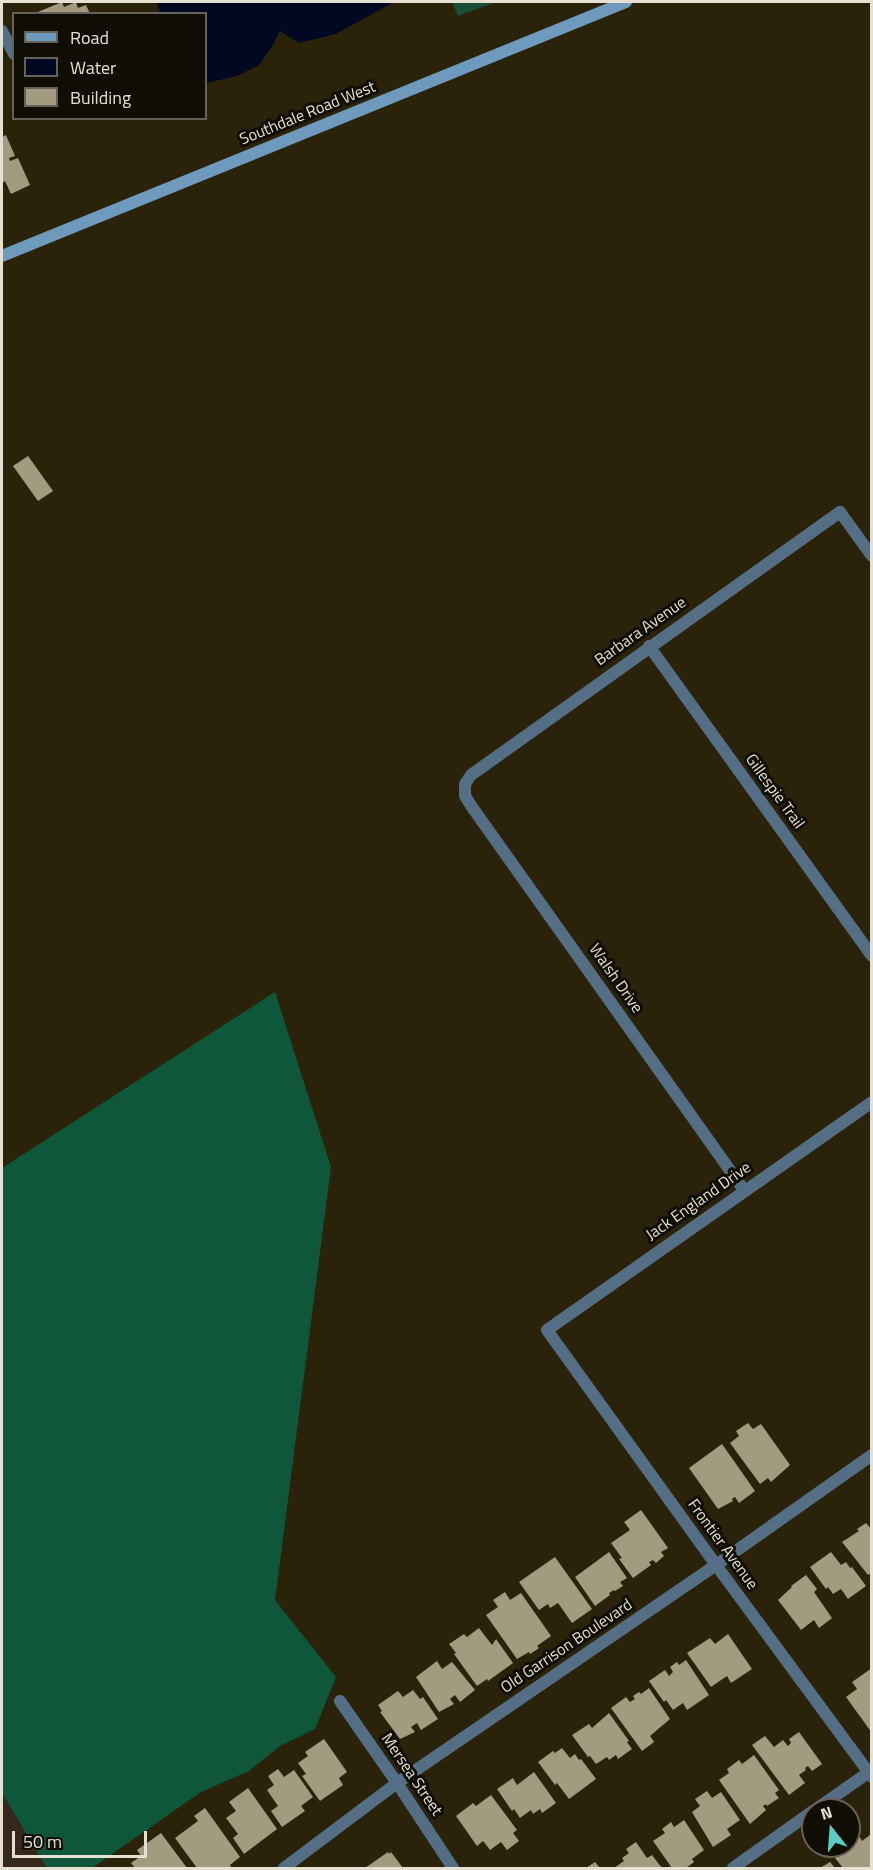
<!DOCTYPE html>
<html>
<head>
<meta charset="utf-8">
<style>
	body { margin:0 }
	#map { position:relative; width:873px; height:1870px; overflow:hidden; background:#2a230a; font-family:"Titillium Web",sans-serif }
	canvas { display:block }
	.frame { position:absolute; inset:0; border:3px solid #e5e0d1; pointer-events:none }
	.legend { position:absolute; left:12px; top:12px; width:195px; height:108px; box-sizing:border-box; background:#100d04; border:2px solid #656156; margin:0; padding:8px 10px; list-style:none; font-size:18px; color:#e5e0d1 }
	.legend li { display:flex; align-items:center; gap:12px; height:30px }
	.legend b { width:30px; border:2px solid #656156 }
	.north { position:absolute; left:801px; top:1798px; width:60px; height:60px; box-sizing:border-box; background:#100d04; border:2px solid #656156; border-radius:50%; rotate:343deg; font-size:16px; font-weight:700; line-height:24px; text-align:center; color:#e5e0d1 }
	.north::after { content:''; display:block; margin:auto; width:21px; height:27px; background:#57cec1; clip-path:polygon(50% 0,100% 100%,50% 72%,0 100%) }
	.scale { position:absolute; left:12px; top:1831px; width:135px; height:27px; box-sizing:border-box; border:3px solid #e5e0d1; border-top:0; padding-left:8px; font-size:18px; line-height:21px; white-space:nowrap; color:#e5e0d1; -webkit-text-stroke:4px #100d04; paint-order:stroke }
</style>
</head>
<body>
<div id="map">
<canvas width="873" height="1870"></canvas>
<div class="frame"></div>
<ul class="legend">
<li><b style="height:8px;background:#6d9abd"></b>Road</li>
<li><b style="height:16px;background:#000822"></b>Water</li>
<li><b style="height:16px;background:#a39b7f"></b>Building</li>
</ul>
<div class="north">N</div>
<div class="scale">50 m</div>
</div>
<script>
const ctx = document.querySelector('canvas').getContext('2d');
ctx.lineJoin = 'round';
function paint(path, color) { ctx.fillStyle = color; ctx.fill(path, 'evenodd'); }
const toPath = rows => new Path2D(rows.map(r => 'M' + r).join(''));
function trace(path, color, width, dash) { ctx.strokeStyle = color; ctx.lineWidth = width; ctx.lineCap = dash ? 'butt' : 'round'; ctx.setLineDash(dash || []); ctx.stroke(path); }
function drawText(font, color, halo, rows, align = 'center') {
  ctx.font = font + ' "Titillium Web",sans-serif'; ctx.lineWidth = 6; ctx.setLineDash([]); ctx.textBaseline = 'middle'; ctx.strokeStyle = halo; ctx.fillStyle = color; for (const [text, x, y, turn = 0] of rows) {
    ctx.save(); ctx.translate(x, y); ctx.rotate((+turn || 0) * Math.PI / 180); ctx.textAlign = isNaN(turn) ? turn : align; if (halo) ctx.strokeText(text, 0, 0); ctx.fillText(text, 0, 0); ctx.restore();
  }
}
paint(toPath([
	[2,1793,47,1868,2,1868]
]), '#36281b');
paint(toPath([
	[452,2,496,2,458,16]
]), '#184d36');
paint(toPath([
	[275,992,331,1167,275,1600,336,1677,315,1729,280,1746,249,1771,201,1792,92,1868,47,1868,2,1793,2,1168]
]), '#0e573a');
paint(toPath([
	[156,2,394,2,336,34,299,43,280,31,273,45,259,65,237,76,206,83,206,14,161,13]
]), '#000822');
paint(toPath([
	[62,2,64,7,76,2,78,8,86,5,90,14,33,14],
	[6,135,15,156,9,158,10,161,18,158,30,185,11,194,5,181,2,183,2,137],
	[28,456,53,491,38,501,13,466],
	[748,1423,753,1429,761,1424,790,1465,771,1482,768,1478,760,1484,730,1443,739,1436,736,1431],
	[722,1444,755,1491,739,1503,735,1497,732,1499,733,1501,718,1509,689,1468],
	[641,1510,668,1548,661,1552,664,1556,656,1563,653,1560,649,1562,651,1565,633,1578,619,1559,622,1558,611,1543,630,1530,624,1522],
	[866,1523,872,1530,872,1573,868,1575,842,1542,859,1531,857,1529],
	[609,1552,627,1578,620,1582,623,1586,615,1591,614,1590,609,1593,610,1595,595,1606,575,1577],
	[831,1552,841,1565,846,1562,850,1568,852,1567,866,1586,848,1599,841,1589,833,1594,828,1587,826,1589,810,1567],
	[555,1557,592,1609,572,1623,558,1603,550,1608,548,1604,539,1610,519,1582],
	[806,1575,817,1589,814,1592,832,1618,819,1628,814,1620,801,1630,778,1600,792,1587,791,1586],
	[505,1592,510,1600,521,1593,551,1636,537,1646,539,1648,530,1654,529,1652,517,1659,486,1615,498,1607,493,1600],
	[479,1628,492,1645,496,1639,513,1663,488,1681,487,1679,477,1686,454,1654,456,1653,449,1644,464,1634,467,1637],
	[728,1634,752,1669,731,1683,727,1676,711,1687,687,1653,710,1638,715,1644],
	[686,1660,709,1695,687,1710,683,1703,673,1710,666,1700,664,1702,649,1681,665,1670,669,1676,673,1672,670,1667,677,1662,679,1665],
	[437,1661,442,1669,452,1662,475,1690,460,1702,455,1695,450,1699,454,1704,439,1712,416,1677],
	[872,1668,872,1733,846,1697,857,1689,852,1682],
	[649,1688,670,1719,650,1736,654,1742,642,1751,611,1708,626,1697,630,1702,635,1699,633,1696,639,1692,641,1694],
	[413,1690,420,1699,423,1697,438,1719,421,1730,417,1723,411,1727,415,1732,400,1739,380,1712,382,1711,378,1705,398,1691,403,1697],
	[609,1713,629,1741,627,1742,632,1749,618,1759,616,1755,609,1760,607,1757,596,1764,590,1756,588,1757,572,1735,589,1724,592,1728],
	[799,1732,822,1764,812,1771,808,1766,805,1768,806,1770,799,1775,805,1783,789,1795,752,1745,765,1736,774,1747,783,1740,788,1746,791,1743,789,1739],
	[324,1739,347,1772,339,1778,343,1785,320,1801,302,1776,306,1774,298,1763,308,1756,305,1752],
	[562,1748,570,1758,575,1754,579,1760,581,1759,596,1779,569,1799,557,1783,555,1785,538,1762,553,1751,555,1753],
	[754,1755,779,1790,775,1793,779,1798,767,1806,766,1804,763,1806,766,1810,750,1824,719,1780,729,1773,727,1769,739,1760,742,1764],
	[278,1769,284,1777,294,1770,313,1797,301,1806,305,1811,282,1827,271,1811,278,1806,267,1790,274,1785,268,1776],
	[534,1772,556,1803,542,1813,540,1809,533,1814,531,1810,520,1818,514,1809,512,1811,497,1789,513,1778,517,1785],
	[248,1788,277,1829,244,1854,233,1838,238,1834,226,1818,236,1811,229,1802],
	[707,1791,712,1798,721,1792,740,1820,727,1829,731,1835,713,1847,692,1812,700,1806,695,1799],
	[491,1795,517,1830,513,1833,519,1841,507,1850,501,1842,490,1850,483,1841,477,1846,456,1816,473,1803,476,1806],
	[205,1808,240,1857,230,1865,231,1867,228,1868,197,1868,175,1838,198,1821,194,1816],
	[684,1820,704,1850,692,1859,694,1862,686,1868,672,1868,653,1841,665,1833,662,1829,671,1822,674,1827],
	[161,1833,187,1868,135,1868,131,1863,141,1856,137,1850],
	[870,1835,872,1836,872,1868,843,1868,835,1858,852,1846,849,1842,859,1836,862,1841],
	[636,1842,647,1858,652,1855,662,1868,614,1868,624,1861,622,1858,629,1853,626,1849],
	[388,1852,389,1854,391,1852,403,1868,365,1868],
	[595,1862,600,1868,586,1868],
	[830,1862,835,1868,820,1868]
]), '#a39b7f');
trace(toPath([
	[2,31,14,54],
	[649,646,872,956],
	[744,1190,472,807,465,796,465,784,471,775,840,512],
	[716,1565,547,1330,872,1102],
	[340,1701,397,1783,453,1868],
	[815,1810,872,1770],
	[733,1868,813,1811]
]), '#546f85', 12);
trace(toPath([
	[840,512,872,556],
	[716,1565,872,1777],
	[284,1868,397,1783,716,1565,872,1455]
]), '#546f85', 12);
trace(toPath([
	[2,256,626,2]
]), '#6d9abd', 12);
drawText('16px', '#e5e0d1', '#100d04', [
	["Southdale Road West",308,114,-22],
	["Barbara Avenue",641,632,-35],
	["Gillespie Trail",774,792,54],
	["Walsh Drive",615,979,55],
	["Jack England Drive",699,1202,-35],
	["Frontier Avenue",722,1545,54],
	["Old Garrison Boulevard",567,1647,-34],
	["Mersea Street",411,1775,56]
]);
</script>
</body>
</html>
